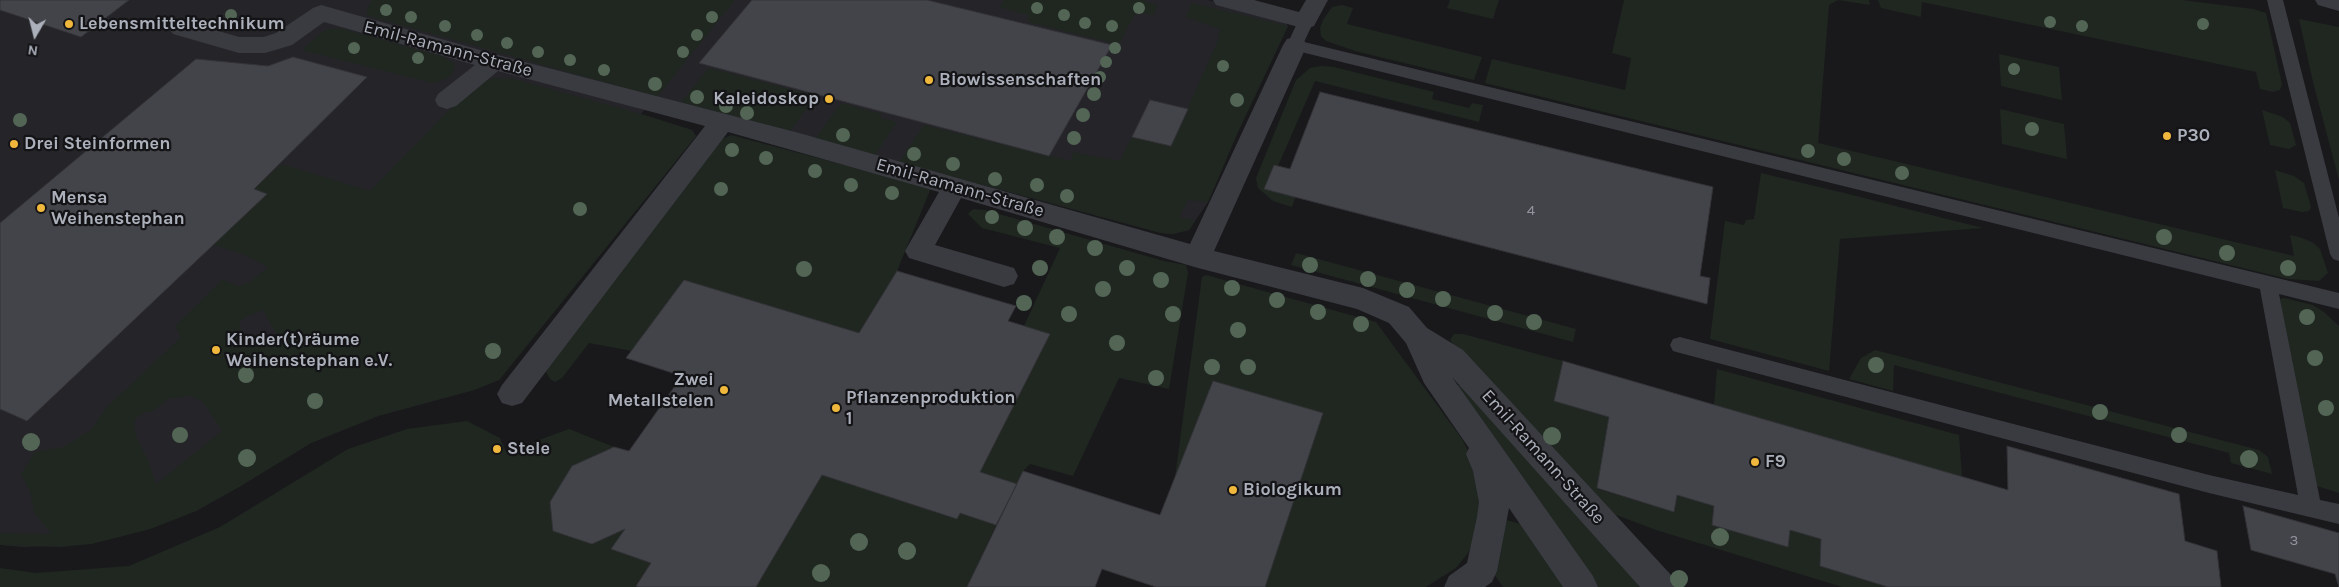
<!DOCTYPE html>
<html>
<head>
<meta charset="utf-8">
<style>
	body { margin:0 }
	#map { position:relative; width:2339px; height:587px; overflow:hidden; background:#19191c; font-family:Karla,sans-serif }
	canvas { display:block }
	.north { position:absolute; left:10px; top:10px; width:50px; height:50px; -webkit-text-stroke:4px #141417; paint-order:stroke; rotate:188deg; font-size:14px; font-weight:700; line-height:20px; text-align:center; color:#acb0bb }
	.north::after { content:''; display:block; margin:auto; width:18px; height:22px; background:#acb0bb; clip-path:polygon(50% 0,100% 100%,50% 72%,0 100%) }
</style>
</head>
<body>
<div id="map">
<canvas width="2339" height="587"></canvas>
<div class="north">N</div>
</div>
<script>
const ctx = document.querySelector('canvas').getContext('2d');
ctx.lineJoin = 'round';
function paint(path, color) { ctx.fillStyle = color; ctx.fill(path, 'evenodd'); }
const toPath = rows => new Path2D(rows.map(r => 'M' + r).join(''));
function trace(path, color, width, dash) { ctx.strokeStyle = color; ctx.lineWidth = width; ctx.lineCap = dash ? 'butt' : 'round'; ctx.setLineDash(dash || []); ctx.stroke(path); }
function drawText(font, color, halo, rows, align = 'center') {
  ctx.font = font + ' Karla,sans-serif'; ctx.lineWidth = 4.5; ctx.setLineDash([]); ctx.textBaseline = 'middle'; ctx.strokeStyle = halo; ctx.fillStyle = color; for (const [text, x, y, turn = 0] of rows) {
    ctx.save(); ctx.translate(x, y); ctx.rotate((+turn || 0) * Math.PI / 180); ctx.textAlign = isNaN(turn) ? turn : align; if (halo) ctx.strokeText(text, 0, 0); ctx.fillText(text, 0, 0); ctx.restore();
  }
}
paint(toPath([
	[0,0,1208,0,1281,16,1288,26,1237,134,1208,202,1189,230,1173,234,1161,233,657,97,641,114,692,130,696,136,499,380,474,390,378,416,311,443,239,487,196,511,150,529,91,544,24,547,0,545]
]), '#252529');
paint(toPath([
	[372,0,735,0,657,97,369,16,366,11],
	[1004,0,1143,0,1158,6,1153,15,1140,13,1135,14,1120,42,1113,43,1028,22,1028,15,999,7],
	[1450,0,1499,0,1493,19,1447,8],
	[1624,0,1869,0,1870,5,1838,0,1829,5,1818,143,2294,256,2290,235,2299,237,2312,242,2320,249,2328,273,2319,281,2288,279,1485,83,1492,59,1625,90,1631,58,1612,53],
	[1878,0,2182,0,2253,9,2266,13,2282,84,2280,90,2273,92,2260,89,2256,72,1922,2,1921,17,1881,8],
	[1192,3,1288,26,1237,134,1208,202,1188,200,1179,217,1195,221,1189,230,1173,234,1161,233,899,162,924,125,1071,161,1073,152,1120,161,1132,137,1171,146,1218,40,1220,29,1186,17],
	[1342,5,1353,8,1347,24,1482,57,1474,80,1355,51,1326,41,1321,36,1320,28,1323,20,1332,7],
	[2299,19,2339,27,2339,180,2313,82],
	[340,28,444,57,455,64,453,73,446,79,433,83,302,50,321,33,329,29],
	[1999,54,2059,67,2062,100,2001,86],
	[1321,66,1334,67,1434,92,1432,99,1469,108,1472,103,1483,105,1479,122,1315,81,1278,166,1274,165,1264,189,1296,196,1292,207,1273,201,1258,188,1256,178,1296,80,1310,68],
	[709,68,816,96,790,131,681,102],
	[496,78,514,79,641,114,692,130,696,136,499,380,474,390,378,416,311,443,239,487,196,511,150,529,91,544,60,547,0,545,0,533,51,534,34,512,30,491,21,474,35,452,64,447,91,430,106,408,181,337,175,326,222,280,239,286,250,282,268,267,243,254,213,245,266,194,254,189,281,164,370,191,456,103,482,82],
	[263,310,281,342,269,347,254,346,242,337,239,323,245,317],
	[191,396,203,402,222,431,156,484,147,458,137,439,134,425,136,418,145,412,152,412,170,398],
	[841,103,882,114,880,118,897,122,875,155,815,139],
	[2000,109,2064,124,2067,159,2002,144],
	[2262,110,2283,117,2290,123,2296,145,2289,149,2270,145],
	[731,135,931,188,897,271,859,333,684,280,632,351,589,343,562,378,555,382,550,379,546,372,546,362,720,140],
	[2275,170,2294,176,2304,183,2311,207,2309,211,2302,212,2283,208],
	[1761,173,1844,193,1983,228,1840,239,1829,371,1710,339,1725,221,1744,225,1746,220,1754,219],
	[973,209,985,210,1164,261,1186,265,1188,273,1169,389,1119,378,1073,476,1030,464,1023,471,1017,484,980,472,1050,334,1024,326,1060,248,982,228,968,214],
	[1296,253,1576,329,1573,342,1291,265],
	[1206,275,1376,322,1462,439,1477,469,1481,502,1478,532,1468,553,1456,568,1426,587,1265,587,1323,414,1213,382,1175,477,1202,277],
	[2284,298,2313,305,2324,312,2339,326,2339,493,2314,485,2280,299],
	[1454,334,1463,334,1563,361,1554,401,1609,417,1597,489,1674,512,1677,495,1714,506,1712,525,1788,547,1790,530,1821,539,1820,566,1888,587,1842,587,1656,530,1603,510,1460,354,1450,340],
	[1875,350,2259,450,2268,457,2272,474,2231,463,2229,453,1894,365,1893,391,1849,379,1861,358],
	[1717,369,1959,435,1962,477,1714,405],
	[1466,383,1648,587,1594,587,1456,391,1458,385],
	[467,421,500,438,506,452,569,429,614,447,572,467,550,502,553,531,592,544,625,529,651,563,636,585,639,587,0,587,0,568,36,573,129,566,220,527,348,449,407,429],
	[822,475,956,519,960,513,996,525,967,587,756,587],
	[1506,520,1521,524,1565,587,1503,587,1494,574]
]), '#1f2720');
const building = toPath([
	[0,0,129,0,81,37,0,10,0,0],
	[752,0,927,0,1112,45,1049,156,699,63,752,0],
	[293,57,367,77,254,189,267,194,27,421,0,409,0,223,196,59,268,66,293,57],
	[1320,92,1713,187,1700,276,1710,278,1707,304,1264,189,1274,165,1290,169,1320,92],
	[1150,100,1188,109,1171,146,1132,137,1150,100],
	[897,271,1016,306,1008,321,1050,334,980,472,1017,484,996,525,960,513,957,519,822,475,756,587,639,587,636,586,651,563,611,549,625,529,592,544,553,531,550,502,572,466,614,447,629,451,682,376,626,358,684,280,859,333,897,271],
	[1563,361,2008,490,2007,446,2179,494,2185,541,2217,551,2221,587,1888,587,1820,566,1821,539,1790,530,1788,547,1712,525,1714,506,1677,495,1674,512,1597,488,1609,417,1554,401,1563,361],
	[1213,381,1323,413,1265,587,1156,587,1102,569,1095,587,967,587,1023,471,1160,515,1213,381],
	[2243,506,2339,533,2339,587,2335,574,2251,550,2243,506]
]);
paint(building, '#434449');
trace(building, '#333338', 1);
paint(toPath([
	[2267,0,2283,0,2339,218,2339,261,2333,259,2330,254,2267,0],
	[1306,16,1312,17,1314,21,1304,42,2339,293,2339,309,2279,294,2320,500,2339,504,2339,524,2209,493,1680,353,1673,351,1670,345,1673,339,1680,337,2209,475,2298,495,2260,289,1289,49,1287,45,1298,21,1300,17,1306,16]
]), '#3a3b41');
paint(toPath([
	[1213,0,1254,0,1299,12,1306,0,1328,0,1314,26,1306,29,1216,5,1213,0],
	[321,5,494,54,799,133,1190,244,1283,45,1287,39,1295,37,1303,39,1307,45,1214,251,1363,288,1409,307,1427,328,1463,350,1672,576,1677,587,1640,587,1452,377,1593,576,1598,587,1563,587,1509,508,1497,571,1492,582,1485,587,1444,587,1449,576,1467,563,1477,517,1479,502,1473,471,1466,454,1469,448,1424,383,1406,343,1389,323,1357,309,1198,268,961,198,935,245,1014,268,1018,276,1014,284,1004,287,909,258,905,251,939,192,728,132,522,403,512,406,502,403,497,394,502,385,705,126,498,71,456,106,447,109,438,106,435,100,438,94,475,65,324,22,292,45,265,53,239,53,173,34,169,28,173,22,181,20,239,37,264,37,276,33,313,8,321,5]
]), '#3a3b41');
paint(toPath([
	[2315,0,2339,0,2339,11,2318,5,2315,0]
]), '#3a3b41');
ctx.fillStyle = '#536656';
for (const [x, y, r] of [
	[1037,8,6],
	[1139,8,6],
	[386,10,6],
	[231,15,6],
	[1064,15,6],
	[411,17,6],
	[712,17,6],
	[2050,22,6],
	[1085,23,6],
	[2203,24,6],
	[445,26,6],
	[1112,26,6],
	[2082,26,6],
	[477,35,6],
	[697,35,6],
	[507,43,6],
	[354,48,6],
	[1115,48,6],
	[538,52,6],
	[683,52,6],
	[418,58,6],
	[570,60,6],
	[1106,62,6],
	[1223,66,6],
	[2014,69,6],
	[604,70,6],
	[1100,77,6],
	[655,84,7],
	[1094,94,7],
	[697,97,7],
	[1237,100,7],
	[726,106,7],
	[747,113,7],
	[1083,115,7],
	[20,120,7],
	[2032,129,7],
	[843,135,7],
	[1074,138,7],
	[732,150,7],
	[1808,151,7],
	[914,154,7],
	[766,158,7],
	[1844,159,7],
	[953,164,7],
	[815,171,7],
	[1902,173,7],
	[995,179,7],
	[851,185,7],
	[1037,185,7],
	[721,189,7],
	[892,193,7],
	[1067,196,7],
	[580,209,7],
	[992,217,7],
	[1025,228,8],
	[1057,237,8],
	[2164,237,8],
	[1095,248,8],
	[2227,253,8],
	[1310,265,8],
	[1040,268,8],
	[1127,268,8],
	[2288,268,8],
	[804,269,8],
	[1368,279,8],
	[1161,280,8],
	[1232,288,8],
	[1103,289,8],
	[1407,290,8],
	[1443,299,8],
	[1277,300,8],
	[1024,303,8],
	[1318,312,8],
	[1495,313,8],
	[1069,314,8],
	[1173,314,8],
	[2307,317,8],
	[1534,322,8],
	[1361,324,8],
	[1238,330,8],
	[1117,343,8],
	[493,351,8],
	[2315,358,8],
	[1876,365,8],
	[1212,367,8],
	[1248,367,8],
	[246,375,8],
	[1156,378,8],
	[315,401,8],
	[2326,408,8],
	[2100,412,8],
	[1552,436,9],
	[180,435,8],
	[2179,435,8],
	[31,442,9],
	[247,458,9],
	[2249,459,9],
	[1720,537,9],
	[859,542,9],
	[907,551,9],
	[821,573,9],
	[1679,579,9]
]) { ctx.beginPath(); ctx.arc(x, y, r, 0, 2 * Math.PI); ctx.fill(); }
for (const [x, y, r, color] of [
	[69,24,5,"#f0b73d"],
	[929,80,5,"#f0b73d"],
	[829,99,5,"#f0b73d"],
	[2167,136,5,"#f0b73d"],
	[14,144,5,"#f0b73d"],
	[41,208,5,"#f0b73d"],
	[216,350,5,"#f0b73d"],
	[724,390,5,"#f0b73d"],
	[836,408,5,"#f0b73d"],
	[497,449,5,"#f0b73d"],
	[1755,462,5,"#f0b73d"],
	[1233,490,5,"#f0b73d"]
]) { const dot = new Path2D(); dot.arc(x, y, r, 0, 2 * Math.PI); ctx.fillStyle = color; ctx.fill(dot); trace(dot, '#141417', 2); }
drawText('15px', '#92959e', null, [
	["4",1531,211],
	["3",2294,541]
]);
drawText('bold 18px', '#acb0bb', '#141417', [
	["Lebensmitteltechnikum",79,24],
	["Biowissenschaften",939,80],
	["Kaleidoskop",819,99,"right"],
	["P30",2177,136],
	["Drei Steinformen",24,144],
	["Mensa",51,198],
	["Weihenstephan",51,219],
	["Kinder(t)räume",226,340],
	["Weihenstephan e.V.",226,361],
	["Zwei",714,380,"right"],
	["Metallstelen",714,401,"right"],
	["Pflanzenproduktion",846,398],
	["1",846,419],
	["Stele",507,449],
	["F9",1765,462],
	["Biologikum",1243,490]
], 'left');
drawText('18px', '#acb0bb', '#141417', [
	["Emil-Ramann-Straße",448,49,15],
	["Emil-Ramann-Straße",960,188,16],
	["Emil-Ramann-Straße",1543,457,48]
]);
</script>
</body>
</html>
